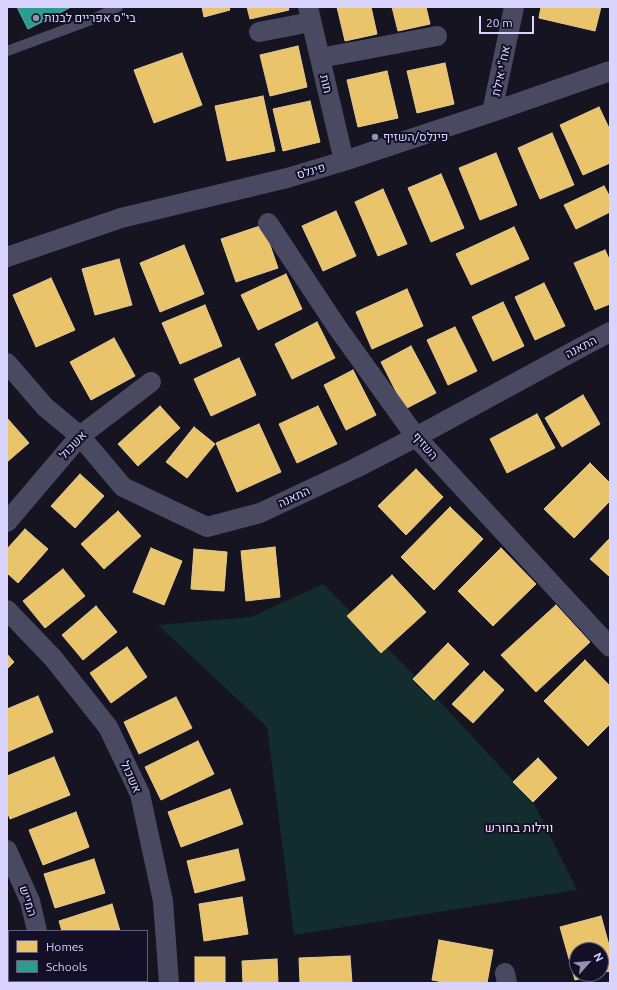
<!DOCTYPE html>
<html>
<head>
<meta charset="utf-8">
<style>
	body { margin:0 }
	#map { position:relative; width:617px; height:990px; overflow:hidden; background:#161421; font-family:Ubuntu,sans-serif }
	canvas { display:block }
	.frame { position:absolute; inset:0; border:8px solid #d9d4ff; pointer-events:none }
	.legend { position:absolute; left:8px; top:930px; width:140px; height:52px; box-sizing:border-box; background:#130f26; border:1px solid #625e7d; margin:0; padding:5px 7px; list-style:none; font-size:12px; color:#d9d4ff }
	.legend li { display:flex; align-items:center; gap:8px; height:20px }
	.legend b { width:20px; border:1px solid #625e7d }
	.north { position:absolute; left:569px; top:942px; width:40px; height:40px; box-sizing:border-box; background:#130f26; border:1px solid #625e7d; border-radius:50%; rotate:63deg; font-size:11px; font-weight:700; line-height:16px; text-align:center; color:#d9d4ff }
	.north::after { content:''; display:block; margin:auto; width:14px; height:18px; background:#9591b1; clip-path:polygon(50% 0,100% 100%,50% 72%,0 100%) }
	.scale { position:absolute; left:479px; top:16px; width:55px; height:18px; box-sizing:border-box; border:2px solid #d9d4ff; border-top:0; padding-left:5px; font-size:12px; line-height:14px; white-space:nowrap; color:#d9d4ff; -webkit-text-stroke:3px #130f26; paint-order:stroke }
</style>
</head>
<body>
<div id="map">
<canvas width="617" height="990"></canvas>
<div class="frame"></div>
<ul class="legend">
<li><b style="height:11px;background:#e9c46a"></b>Homes</li>
<li><b style="height:11px;background:#2a9d8f"></b>Schools</li>
</ul>
<div class="north">N</div>
<div class="scale">20 m</div>
</div>
<script>
const ctx = document.querySelector('canvas').getContext('2d');
ctx.lineJoin = 'round';
function paint(path, color) { ctx.fillStyle = color; ctx.fill(path, 'evenodd'); }
const toPath = rows => new Path2D(rows.map(r => 'M' + r).join(''));
function trace(path, color, width, dash) { ctx.strokeStyle = color; ctx.lineWidth = width; ctx.lineCap = dash ? 'butt' : 'round'; ctx.setLineDash(dash || []); ctx.stroke(path); }
function drawText(font, color, halo, rows, align = 'center') {
  ctx.font = font + ' Ubuntu,Heebo,sans-serif'; ctx.lineWidth = 4; ctx.setLineDash([]); ctx.textBaseline = 'middle'; ctx.strokeStyle = halo; ctx.fillStyle = color; for (const [text, x, y, turn = 0] of rows) {
    ctx.save(); ctx.translate(x, y); ctx.rotate((+turn || 0) * Math.PI / 180); ctx.textAlign = isNaN(turn) ? turn : align; if (halo) ctx.strokeText(text, 0, 0); ctx.fillText(text, 0, 0); ctx.restore();
  }
}
paint(toPath([
	[323,584,432,693,533,802,577,890,294,935,267,727,158,625,251,617]
]), '#132c2d');
const homes = toPath([
	[202,7,229,7,230,10,204,17,202,7],
	[247,7,288,7,289,10,250,19,247,7],
	[337,7,371,7,377,34,345,41,337,7],
	[392,7,426,7,430,24,398,31,392,7],
	[541,7,601,7,595,31,539,18,541,7],
	[298,46,307,87,270,96,260,55,298,46],
	[182,53,202,105,154,123,134,70,182,53],
	[445,63,454,104,417,113,407,71,445,63],
	[387,71,398,118,358,127,347,80,387,71],
	[263,96,275,151,227,161,215,106,263,96],
	[310,101,320,142,283,151,273,109,310,101],
	[599,107,610,130,610,163,583,175,560,125,599,107],
	[552,133,574,185,540,199,518,148,552,133],
	[496,153,517,205,480,220,459,168,496,153],
	[441,174,464,228,431,242,408,188,441,174],
	[604,186,610,197,610,212,576,229,564,205,604,186],
	[383,189,407,244,378,256,355,202,383,189],
	[336,211,356,256,323,271,302,226,336,211],
	[263,225,278,268,236,282,221,239,263,225],
	[514,227,529,259,471,285,456,254,514,227],
	[184,245,204,294,160,312,140,263,184,245],
	[605,250,610,261,610,304,595,310,574,263,605,250],
	[119,259,132,305,95,315,82,269,119,259],
	[286,274,302,309,258,330,241,295,286,274],
	[51,278,75,330,36,347,13,295,51,278],
	[544,283,565,326,535,340,515,297,544,283],
	[407,289,423,326,372,349,356,312,407,289],
	[503,302,524,346,493,361,472,317,503,302],
	[205,305,222,346,180,364,162,323,205,305],
	[317,322,335,358,292,379,275,344,317,322],
	[455,327,477,371,448,385,427,340,455,327],
	[114,338,135,376,91,400,70,362,114,338],
	[411,346,436,393,405,409,381,362,411,346],
	[239,358,256,395,211,416,194,379,239,358],
	[353,370,376,415,346,430,324,385,353,370],
	[583,395,600,424,562,447,545,418,583,395],
	[160,406,180,428,138,466,118,444,160,406],
	[318,406,337,444,297,463,279,424,318,406],
	[537,414,555,448,507,473,490,439,537,414],
	[7,418,29,443,7,462,7,418],
	[259,424,281,472,237,492,216,443,259,424],
	[194,427,215,444,187,478,166,462,194,427],
	[590,463,610,483,610,501,574,538,544,509,590,463],
	[416,469,443,497,406,535,378,506,416,469],
	[80,474,104,496,75,528,51,506,80,474],
	[450,507,483,539,434,590,401,557,450,507],
	[118,511,141,536,104,569,81,544,118,511],
	[25,529,48,549,18,583,7,573,7,549,25,529],
	[610,538,610,577,590,559,610,538],
	[275,547,280,597,246,601,241,551,275,547],
	[151,548,182,561,164,605,133,592,151,548],
	[501,548,536,584,493,626,458,591,501,548],
	[194,549,227,552,224,591,191,589,194,549],
	[63,569,85,596,45,628,23,601,63,569],
	[392,575,426,612,381,653,347,616,392,575],
	[556,605,590,642,536,692,501,655,556,605],
	[96,606,117,632,83,660,62,635,96,606],
	[448,643,469,664,434,700,413,679,448,643],
	[127,647,147,677,111,703,90,673,127,647],
	[7,654,14,662,7,669,7,654],
	[585,660,610,686,610,724,588,746,544,701,585,660],
	[484,671,504,690,473,723,452,704,484,671],
	[38,696,53,732,7,752,7,709,38,696],
	[176,697,192,728,139,754,124,722,176,697],
	[198,741,214,774,161,800,145,767,198,741],
	[54,757,70,795,10,819,7,811,7,776,54,757],
	[538,758,557,778,533,802,513,782,538,758],
	[230,789,243,824,181,847,168,812,230,789],
	[76,812,89,847,43,865,29,830,76,812],
	[238,849,245,880,195,893,187,861,238,849],
	[94,859,105,893,55,908,44,874,94,859],
	[242,897,248,934,204,941,199,904,242,897],
	[112,904,120,931,62,931,59,921,112,904],
	[601,916,610,949,610,971,601,973,601,950,577,950,577,974,598,974,575,980,560,927,601,916],
	[439,940,493,950,487,983,449,983,432,980,439,940],
	[350,956,352,983,300,983,299,958,350,956],
	[195,957,225,957,225,983,195,983,195,957],
	[277,959,278,983,243,983,242,961,277,959],
	[71,981,124,981,124,983,71,983,71,981]
]);
paint(homes, '#e9c46a');
trace(homes, '#e4c997', 1);
const schools = toPath([
	[17,7,71,7,28,29,17,7]
]);
paint(schools, '#2a9d8f');
trace(schools, '#5eaeb1', 1);
trace(toPath([
	[7,51,91,20,118,7]
]), '#4a4962', 10);
trace(toPath([
	[308,7,344,161],
	[259,32,311,22],
	[320,58,437,36],
	[492,112,514,7],
	[268,223,337,327,416,437,610,647],
	[7,257,121,218,287,178,344,161,492,112,610,71],
	[7,363,45,407,80,436,123,487,207,527,260,513,356,468,416,437,576,350,610,332],
	[7,522,80,436,151,382],
	[7,610,53,658,108,727,140,794,163,901,169,983],
	[7,850,30,901,37,931],
	[505,973,507,983],
	[47,981,47,983]
]), '#4a4962', 20);
for (const [x, y, r, color] of [
	[36,18,4,"#9591b1"],
	[375,137,4,"#9591b1"]
]) { const dot = new Path2D(); dot.arc(x, y, r, 0, 2 * Math.PI); ctx.fillStyle = color; ctx.fill(dot); trace(dot, '#130f26', 1.5); }
drawText('12px', '#d9d4ff', '#130f26', [
	["בי\"ס אפריים לבנות",44,18],
	["פינלס/השזיף",383,137]
], 'left');
drawText('12px', '#d9d4ff', '#130f26', [
	["אח\"י אילת",501,71,-78],
	["תות",326,84,77],
	["פינלס",311,171,-17],
	["התאנה",581,347,-28],
	["אשכול",73,445,-47],
	["השזיף",425,446,49],
	["התאנה",294,497,-25],
	["אשכול",131,777,66],
	["המייש",28,901,72]
]);
drawText('13px', '#ffd6f0', '#130f26', [
	["ווילות בחורש",519,828]
]);
</script>
</body>
</html>
